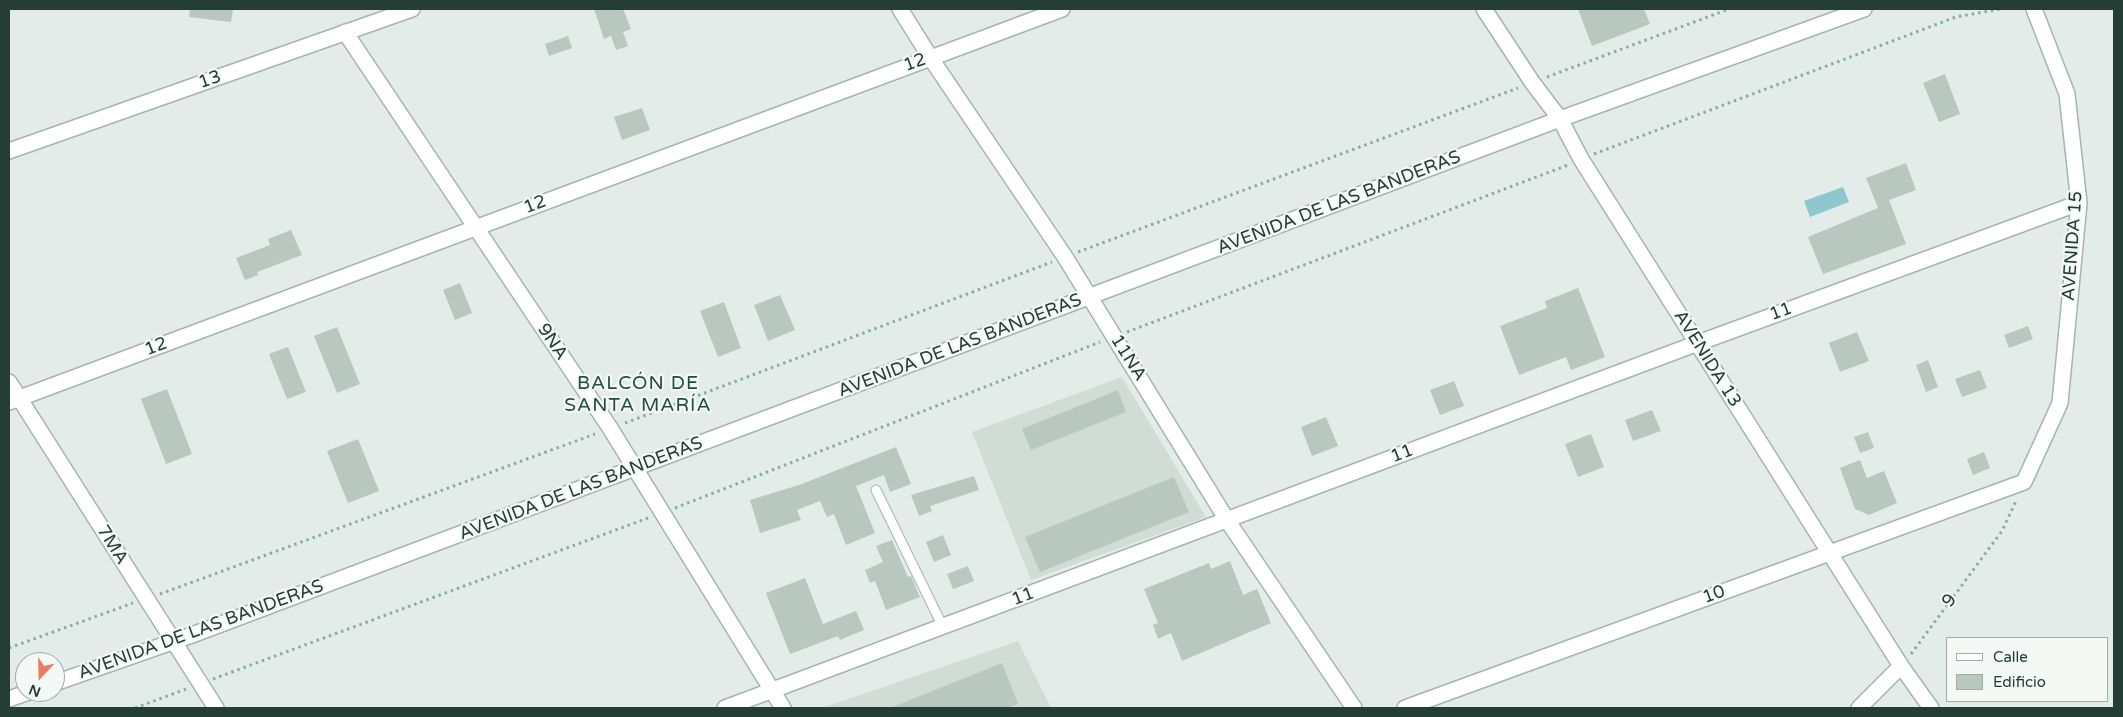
<!DOCTYPE html>
<html>
<head>
<meta charset="utf-8">
<style>
	body { margin:0 }
	#map { position:relative; width:2123px; height:717px; overflow:hidden; background:#e3ece8; font-family:"Varela Round",sans-serif }
	canvas { display:block }
	.frame { position:absolute; inset:0; border:10px solid #243d35; pointer-events:none }
	.legend { position:absolute; left:1946px; top:637px; width:162px; height:65px; box-sizing:border-box; background:#f4f9f6; border:1px solid #a1aea9; margin:0; padding:6px 9px; list-style:none; font-size:15px; color:#243d35 }
	.legend li { display:flex; align-items:center; gap:10px; height:25px }
	.legend b { width:25px; border:1px solid #a1aea9 }
	.north { position:absolute; left:15px; top:652px; width:50px; height:50px; box-sizing:border-box; background:#f4f9f6; border:1px solid #a1aea9; border-radius:50%; rotate:201deg; font-size:14px; font-weight:700; line-height:20px; text-align:center; color:#243d35 }
	.north::after { content:''; display:block; margin:auto; width:18px; height:22px; background:#ea7e63; clip-path:polygon(50% 0,100% 100%,50% 72%,0 100%) }
</style>
</head>
<body>
<div id="map">
<canvas width="2123" height="717"></canvas>
<div class="frame"></div>
<ul class="legend">
<li><b style="height:6px;background:#fff"></b>Calle</li>
<li><b style="height:14px;background:#b9c7c1"></b>Edificio</li>
</ul>
<div class="north">N</div>
</div>
<script>
const ctx = document.querySelector('canvas').getContext('2d');
ctx.lineJoin = 'round';
function paint(path, color) { ctx.fillStyle = color; ctx.fill(path, 'evenodd'); }
const toPath = rows => new Path2D(rows.map(r => 'M' + r).join(''));
function trace(path, color, width, dash) { ctx.strokeStyle = color; ctx.lineWidth = width; ctx.lineCap = dash ? 'butt' : 'round'; ctx.setLineDash(dash || []); ctx.stroke(path); }
function drawText(font, color, halo, rows, align = 'center') {
  ctx.font = font + ' "Varela Round",sans-serif'; ctx.lineWidth = 4.5; ctx.setLineDash([]); ctx.textBaseline = 'middle'; ctx.strokeStyle = halo; ctx.fillStyle = color; for (const [text, x, y, turn = 0] of rows) {
    ctx.save(); ctx.translate(x, y); ctx.rotate((+turn || 0) * Math.PI / 180); ctx.textAlign = isNaN(turn) ? turn : align; if (halo) ctx.strokeText(text, 0, 0); ctx.fillText(text, 0, 0); ctx.restore();
  }
}
paint(toPath([
	[1122,377,1206,517,1031,580,972,432],
	[1018,641,1051,708,822,708]
]), '#d2dcd7');
paint(toPath([
	[1843,187,1849,202,1810,217,1804,201]
]), '#8fc7ce');
paint(toPath([
	[190,9,233,9,231,22,189,17],
	[594,9,623,9,631,29,623,32,628,46,616,50,611,36,604,39],
	[1578,9,1644,9,1650,24,1592,46],
	[568,36,572,48,549,56,545,44],
	[1945,74,1960,114,1939,122,1923,83],
	[642,108,650,130,622,140,614,117],
	[1906,163,1916,190,1889,200,1906,244,1823,274,1808,237,1878,208,1866,178],
	[291,230,302,255,257,272,258,275,245,280,236,258,270,245,268,239],
	[460,283,472,313,455,320,443,290],
	[1578,288,1605,357,1571,370,1566,357,1519,375,1500,326,1547,308,1545,301],
	[780,295,795,330,768,341,754,305],
	[724,302,741,348,718,357,700,311],
	[2028,326,2033,339,2009,348,2004,335],
	[337,327,360,384,337,393,314,336],
	[1857,332,1869,361,1840,372,1829,343],
	[288,347,306,392,287,399,269,354],
	[1928,360,1938,387,1926,392,1916,365],
	[1980,370,1987,388,1962,397,1955,379],
	[1454,381,1464,406,1440,415,1430,390],
	[167,389,192,454,166,464,141,399],
	[1118,390,1126,412,1031,450,1022,429],
	[1652,410,1661,431,1633,441,1625,420],
	[1326,417,1338,446,1312,456,1301,427],
	[1868,432,1874,448,1860,453,1854,437],
	[1591,434,1604,467,1578,477,1565,444],
	[358,439,379,491,348,503,327,451],
	[896,447,911,484,890,492,884,475,856,486,875,533,846,545,834,514,827,517,820,501,797,510,801,520,760,533,750,500,799,485],
	[1984,452,1990,468,1973,475,1967,459],
	[1860,460,1867,478,1884,471,1897,503,1869,515,1855,509,1840,468],
	[974,476,979,490,930,506,932,511,919,516,911,495],
	[1174,477,1189,512,1040,572,1025,537],
	[943,535,951,555,934,562,926,542],
	[892,540,908,577,911,576,920,597,886,610,875,581,870,583,865,570,883,562,876,546],
	[1230,561,1243,595,1257,589,1271,623,1182,661,1171,633,1158,639,1153,625,1158,623,1144,589,1209,563,1211,569],
	[968,566,974,581,953,589,947,574],
	[805,578,823,624,856,611,864,630,840,640,838,636,790,654,766,593],
	[1002,663,1018,704,1007,708,890,708]
]), '#b9c7c1');
const service = toPath([
	[876,490,943,627]
]);
const minor = toPath([
	[900,9,930,57,1065,257,1227,520,1354,708],
	[1484,9,1532,82,1560,119,1581,159,1901,666,1931,708],
	[345,32,610,428,783,708],
	[9,151,412,9],
	[9,382,216,708],
	[9,402,1062,9],
	[725,708,1698,343,2079,203],
	[1405,708,2024,482,2060,403,2079,203,2067,94,2034,9],
	[1859,708,1901,666]
]);
const tertiary = toPath([
	[55,683,192,635,1560,119,1864,9],
	[9,699,29,692]
]);
trace(service, '#a6b4af', 11);
trace(minor, '#a6b4af', 18);
trace(tertiary, '#a6b4af', 18);
trace(toPath([
	[1547,77,1729,9],
	[1594,154,1956,17,2000,9],
	[1078,252,1518,88],
	[1127,332,1568,165],
	[625,423,1052,262],
	[675,508,1100,342],
	[160,594,595,434],
	[9,648,133,603],
	[1911,654,2002,531,2016,501],
	[213,679,648,518],
	[135,708,186,689]
]), '#86aea0', 3, [2.5, 4]);
trace(service, '#fff', 9);
trace(minor, '#fff', 15);
trace(tertiary, '#fff', 15);
drawText('18px', '#243d35', '#f4f9f6', [
	["12",915,63,-20],
	["13",210,80,-19],
	["AVENIDA DE LAS BANDERAS",1339,203,-21],
	["12",535,205,-21],
	["AVENIDA 15",2073,246,-86],
	["11",1781,312,-20],
	["9NA",552,342,56],
	["AVENIDA DE LAS BANDERAS",960,346,-21],
	["12",156,347,-21],
	["11NA",1128,358,58],
	["AVENIDA 13",1707,359,58],
	["11",1402,454,-21],
	["AVENIDA DE LAS BANDERAS",581,489,-21],
	["7MA",112,545,58],
	["10",1714,595,-20],
	["11",1023,597,-21],
	["9",1950,601,-53],
	["AVENIDA DE LAS BANDERAS",201,630,-20]
]);
ctx.letterSpacing = '1px';
drawText('19px', '#214e41', '#f4f9f6', [
	["BALCÓN DE",638,384],
	["SANTA MARÍA",638,406]
]);
ctx.letterSpacing = '0px';
</script>
</body>
</html>
